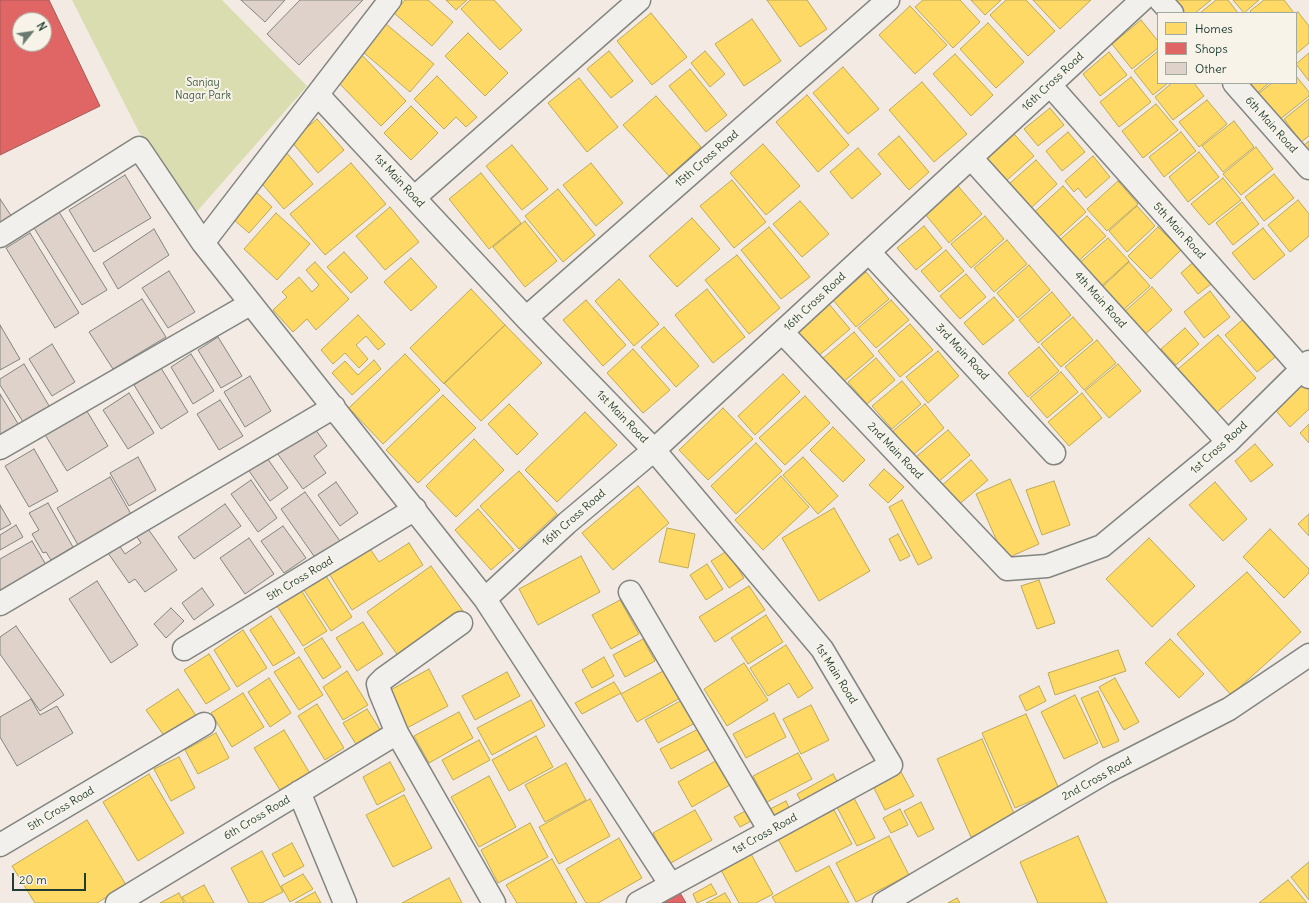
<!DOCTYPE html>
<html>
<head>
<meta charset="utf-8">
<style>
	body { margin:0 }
	#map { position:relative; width:1309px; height:903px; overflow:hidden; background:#f2eae3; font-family:Delius,sans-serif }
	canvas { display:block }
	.legend { position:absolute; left:1157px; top:12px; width:140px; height:72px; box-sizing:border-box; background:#f7f3e8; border:1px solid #a1aaa0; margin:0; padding:5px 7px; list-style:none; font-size:12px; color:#1f3d34 }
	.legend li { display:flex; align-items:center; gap:8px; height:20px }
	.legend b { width:20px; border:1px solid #a1aaa0 }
	.north { position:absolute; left:12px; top:12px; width:40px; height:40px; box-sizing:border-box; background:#f7f3e8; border:1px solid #a1aaa0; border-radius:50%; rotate:60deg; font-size:11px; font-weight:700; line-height:16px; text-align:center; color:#1f3d34 }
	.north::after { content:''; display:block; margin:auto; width:14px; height:18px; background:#697a71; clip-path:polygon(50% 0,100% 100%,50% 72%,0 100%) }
	.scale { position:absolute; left:12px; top:873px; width:74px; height:18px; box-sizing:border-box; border:2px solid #1f3d34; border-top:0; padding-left:5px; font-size:12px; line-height:14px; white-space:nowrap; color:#1f3d34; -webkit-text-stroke:3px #f7f3e8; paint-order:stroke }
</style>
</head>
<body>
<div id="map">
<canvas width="1309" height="903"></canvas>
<ul class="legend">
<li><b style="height:11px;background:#ffd966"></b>Homes</li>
<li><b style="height:11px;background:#e06666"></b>Shops</li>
<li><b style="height:11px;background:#ded2ca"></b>Other</li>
</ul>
<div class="north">N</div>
<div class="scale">20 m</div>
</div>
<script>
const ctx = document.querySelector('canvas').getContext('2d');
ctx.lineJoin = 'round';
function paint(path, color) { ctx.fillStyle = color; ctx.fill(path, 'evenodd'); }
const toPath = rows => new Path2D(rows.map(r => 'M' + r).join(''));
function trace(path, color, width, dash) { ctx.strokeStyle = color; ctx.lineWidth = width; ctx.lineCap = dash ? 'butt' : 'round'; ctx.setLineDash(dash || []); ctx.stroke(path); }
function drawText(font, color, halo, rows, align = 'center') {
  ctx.font = font + ' Delius,sans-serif'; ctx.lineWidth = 4; ctx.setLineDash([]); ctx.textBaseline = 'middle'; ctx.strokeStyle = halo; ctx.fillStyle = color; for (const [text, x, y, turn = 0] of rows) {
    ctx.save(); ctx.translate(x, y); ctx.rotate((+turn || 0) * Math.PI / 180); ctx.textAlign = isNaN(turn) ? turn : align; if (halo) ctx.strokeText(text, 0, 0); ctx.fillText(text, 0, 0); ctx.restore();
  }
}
paint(toPath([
	[72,0,222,0,307,86,193,216,139,132]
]), '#d9ddb0');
const homes = toPath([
	[405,0,428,0,453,22,432,46,394,13,405,0],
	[446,0,467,0,456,10,446,0],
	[470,0,494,0,522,30,500,50,461,9,470,0],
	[767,0,807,0,827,29,800,47,767,0],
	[923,0,960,0,980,22,953,48,915,7,923,0],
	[971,0,1001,0,985,15,971,0],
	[1006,0,1026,0,1055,31,1028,56,990,15,1006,0],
	[1033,0,1091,0,1060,29,1033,0],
	[1171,0,1211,0,1195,13,1182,13,1171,0],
	[1216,0,1228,0,1238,13,1200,13,1216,0],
	[1233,0,1259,0,1244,13,1233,0],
	[1264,0,1284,0,1294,13,1252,13,1250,11,1264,0],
	[910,6,947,45,915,74,879,35,910,6],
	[1298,12,1309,26,1309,43,1296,54,1296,13,1298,12],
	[651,13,687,57,652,85,617,41,651,13],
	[380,19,434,64,410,92,357,47,380,19],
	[752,19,781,61,744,86,715,44,752,19],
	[1141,20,1158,41,1158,48,1132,69,1112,44,1141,20],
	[988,23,1024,62,996,88,960,49,988,23],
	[468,33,508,73,485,96,445,56,468,33],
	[358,51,406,101,381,126,332,76,358,51],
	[609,51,633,81,611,98,587,69,609,51],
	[705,51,725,74,710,87,691,63,705,51],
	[1158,51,1158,83,1168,83,1153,95,1134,71,1158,51],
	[1109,52,1127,75,1100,96,1083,74,1109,52],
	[1309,53,1309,81,1296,64,1309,53],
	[955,54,993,95,971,116,933,74,955,54],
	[843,67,879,109,848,134,813,93,843,67],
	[690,69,727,115,706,132,669,86,690,69],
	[437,76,477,117,466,127,456,117,444,129,414,99,437,76],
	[1296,76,1309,92,1309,96,1279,120,1258,94,1272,83,1296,83,1296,76],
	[1131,77,1151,102,1119,127,1100,102,1131,77],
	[579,78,618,127,587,152,548,103,579,78],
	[922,82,967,134,934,162,889,110,922,82],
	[1172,83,1194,83,1204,96,1173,120,1155,97,1172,83],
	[1247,83,1269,83,1256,94,1247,83],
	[807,95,849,145,818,172,776,122,807,95],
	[656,96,701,147,669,176,623,125,656,96],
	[1309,99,1309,136,1301,142,1284,119,1309,99],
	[1207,100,1227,124,1199,147,1179,122,1207,100],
	[1156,104,1178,130,1143,158,1122,131,1156,104],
	[411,106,438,133,411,160,384,133,411,106],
	[1050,108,1064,125,1038,146,1024,129,1050,108],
	[317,119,344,150,318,173,291,141,317,119],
	[1234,121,1254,147,1223,172,1202,146,1234,121],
	[1068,132,1085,152,1062,171,1046,151,1068,132],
	[1181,132,1196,151,1164,177,1149,157,1181,132],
	[1014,134,1034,156,1007,180,987,158,1014,134],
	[899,136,929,172,909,190,878,154,899,136],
	[1309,141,1309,153,1303,146,1309,141],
	[763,144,800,186,766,215,730,173,763,144],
	[512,145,548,189,522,210,486,166,512,145],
	[1256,147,1273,169,1241,195,1223,174,1256,147],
	[858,148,881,174,852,199,830,172,858,148],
	[286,152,313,184,284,209,257,178,286,152],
	[1199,152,1219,177,1188,202,1169,177,1199,152],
	[1093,156,1110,177,1086,198,1078,188,1074,192,1065,181,1093,156],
	[1036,160,1057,184,1031,208,1009,184,1036,160],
	[351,163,386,204,325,255,290,214,351,163],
	[591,163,623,203,596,226,563,185,591,163],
	[481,173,521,223,489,249,449,199,481,173],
	[1274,174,1294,198,1264,221,1245,197,1274,174],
	[1223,178,1241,200,1209,225,1191,204,1223,178],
	[732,180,766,222,734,248,700,206,732,180],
	[1118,181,1138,204,1107,231,1087,209,1118,181],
	[958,186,982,214,949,243,925,214,958,186],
	[1063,186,1086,212,1052,243,1029,217,1063,186],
	[558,189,595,235,563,262,525,216,558,189],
	[257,193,272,207,249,233,233,219,257,193],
	[1298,200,1309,214,1309,236,1290,252,1268,225,1298,200],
	[800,201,829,234,802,257,773,224,800,201],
	[1242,202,1259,224,1233,245,1216,223,1242,202],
	[1137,206,1155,226,1127,252,1109,231,1137,206],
	[390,207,419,242,385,270,356,236,390,207],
	[276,213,310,244,277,280,244,249,276,213],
	[985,216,1004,239,971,268,951,244,985,216],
	[1087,216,1106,236,1074,265,1055,244,1087,216],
	[692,218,720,249,677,287,649,256,692,218],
	[525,221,557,261,525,287,493,247,525,221],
	[924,226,942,248,916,270,897,248,924,226],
	[769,227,810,277,781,299,741,250,769,227],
	[1158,227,1181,250,1151,279,1128,256,1158,227],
	[1263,228,1285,255,1254,280,1232,253,1263,228],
	[1108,238,1129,261,1097,290,1076,266,1108,238],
	[1007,240,1027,264,994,292,974,268,1007,240],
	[946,250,964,271,939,292,921,271,946,250],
	[344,252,368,278,351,293,327,267,344,252],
	[737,255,780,308,749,334,705,280,737,255],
	[411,258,437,287,411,311,384,282,411,258],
	[1197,259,1215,281,1198,294,1181,273,1197,259],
	[315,262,349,299,316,330,307,319,293,332,273,310,287,297,282,292,299,277,312,292,319,285,306,270,315,262],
	[1129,262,1150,286,1122,311,1101,288,1129,262],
	[1029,265,1050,290,1018,318,997,293,1029,265],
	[866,272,889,299,856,327,833,300,866,272],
	[966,274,986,297,960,319,940,296,966,274],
	[619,279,659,324,634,346,595,301,619,279],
	[1152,287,1172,310,1142,337,1122,314,1152,287],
	[471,289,505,325,444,384,410,348,471,289],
	[707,289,745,337,713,363,675,315,707,289],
	[1210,291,1230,317,1204,338,1184,312,1210,291],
	[1052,292,1071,315,1038,343,1019,320,1052,292],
	[994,297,1014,320,983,345,964,323,994,297],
	[586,300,626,345,603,366,563,320,586,300],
	[891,300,909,320,876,348,858,328,891,300],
	[829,304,850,329,817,357,796,332,829,304],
	[358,315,385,344,378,350,366,336,356,345,368,359,359,368,345,353,333,364,321,350,358,315],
	[1248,315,1280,353,1257,372,1225,335,1248,315],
	[1073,317,1093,340,1061,367,1041,344,1073,317],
	[910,324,933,350,900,377,878,351,910,324],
	[505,325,542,363,481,421,444,383,505,325],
	[664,327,699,366,676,387,641,347,664,327],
	[1185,328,1199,344,1176,365,1161,349,1185,328],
	[854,332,874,356,842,383,822,359,854,332],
	[1218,335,1256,378,1216,413,1178,369,1218,335],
	[1097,340,1116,363,1084,390,1065,367,1097,340],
	[1039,347,1059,371,1028,397,1008,373,1039,347],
	[633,349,670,390,643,413,607,373,633,349],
	[938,351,959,376,928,403,906,377,938,351],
	[405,354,440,390,383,444,349,408,405,354],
	[876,358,895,380,867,404,848,382,876,358],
	[374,360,381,369,352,395,332,373,345,361,358,375,374,360],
	[1118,364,1141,391,1109,418,1085,391,1118,364],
	[1061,372,1078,392,1047,418,1030,398,1061,372],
	[783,374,800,392,755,435,738,416,783,374],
	[1301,380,1309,389,1309,409,1290,427,1272,406,1301,380],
	[902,381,921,404,892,429,872,406,902,381],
	[1082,393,1102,418,1069,446,1048,422,1082,393],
	[443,395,476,428,418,483,386,450,443,395],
	[805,396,830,423,785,465,759,438,805,396],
	[509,404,538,434,517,455,488,424,509,404],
	[925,404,944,428,913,455,893,431,925,404],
	[723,408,753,439,708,480,679,450,723,408],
	[585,412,617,445,557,502,525,470,585,412],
	[1309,424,1309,443,1300,433,1309,424],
	[833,427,865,460,843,482,810,450,833,427],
	[948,430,970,455,938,482,916,457,948,430],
	[474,439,504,470,456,517,426,486,474,439],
	[756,443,782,471,736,514,711,486,756,443],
	[1255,444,1273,465,1251,482,1235,461,1255,444],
	[803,457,838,496,818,514,783,475,803,457],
	[971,460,988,480,957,506,940,487,971,460],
	[884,469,904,487,888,503,869,485,884,469],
	[519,471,557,514,519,549,480,506,519,471],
	[781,476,809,507,763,550,735,520,781,476],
	[1010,479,1039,544,1005,559,976,494,1010,479],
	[1054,481,1070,525,1042,535,1026,490,1054,481],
	[1215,482,1247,519,1223,541,1189,505,1215,482],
	[638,486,669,523,613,570,582,533,638,486],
	[902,500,932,558,918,565,889,507,902,500],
	[834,508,870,571,819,601,782,538,834,508],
	[478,509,514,550,491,570,455,530,478,509],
	[1309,514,1309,536,1298,524,1309,514],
	[667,528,695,534,688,568,659,562,667,528],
	[1270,529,1309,569,1309,573,1284,598,1243,557,1270,529],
	[898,534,910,556,900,561,889,539,898,534],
	[1149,538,1195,586,1152,627,1106,579,1149,538],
	[409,543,423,565,352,610,328,572,368,546,379,562,409,543],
	[727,551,744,578,729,588,711,561,727,551],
	[581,556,600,592,538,625,519,589,581,556],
	[707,564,723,589,706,600,690,575,707,564],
	[431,566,463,611,399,657,367,612,431,566],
	[1247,572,1301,632,1231,695,1177,634,1247,572],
	[326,576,352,617,331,631,304,590,326,576],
	[1039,580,1055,623,1037,629,1021,586,1039,580],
	[749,586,765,610,715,642,699,617,749,586],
	[301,590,327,631,303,646,277,606,301,590],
	[620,600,639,634,611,649,592,615,620,600],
	[766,615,783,642,748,664,731,638,766,615],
	[271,616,295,653,273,666,250,630,271,616],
	[363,622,383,654,357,671,336,638,363,622],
	[243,630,267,668,237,687,214,650,243,630],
	[322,638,341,667,323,679,304,649,322,638],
	[643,639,655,661,625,677,613,655,643,639],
	[1170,639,1204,674,1179,698,1145,663,1170,639],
	[786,645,813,688,798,698,789,683,768,696,750,668,786,645],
	[1118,650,1126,671,1055,695,1048,673,1118,650],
	[209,654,230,689,206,704,184,670,209,654],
	[299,657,323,695,299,710,274,672,299,657],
	[604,657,614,676,592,688,582,670,604,657],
	[744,663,768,700,727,726,704,689,744,663],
	[429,669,448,706,405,729,385,693,429,669],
	[665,670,680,698,637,722,621,694,665,670],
	[347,671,368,705,343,720,323,687,347,671],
	[507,672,520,696,475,720,462,696,507,672],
	[269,678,291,713,270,727,248,692,269,678],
	[1115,678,1139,722,1124,730,1099,687,1115,678],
	[614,682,621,693,582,714,575,703,614,682],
	[1039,686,1046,701,1026,711,1019,696,1039,686],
	[178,689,197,717,165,737,146,710,178,689],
	[1098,691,1119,741,1103,748,1081,698,1098,691],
	[243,693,264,727,232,747,211,713,243,693],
	[1075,695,1098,743,1064,759,1041,712,1075,695],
	[531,700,545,726,492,755,477,728,531,700],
	[682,700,695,723,658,743,645,720,682,700],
	[317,704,344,748,325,760,298,716,317,704],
	[811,705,829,740,801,754,783,719,811,705],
	[367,709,381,731,357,746,343,723,367,709],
	[459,712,473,738,429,763,414,736,459,712],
	[774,713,786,737,746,758,733,734,774,713],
	[1026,714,1059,789,1015,808,982,733,1026,714],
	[700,728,711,748,671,769,660,749,700,728],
	[284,730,312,777,283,795,254,748,284,730],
	[216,733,229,758,198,774,185,750,216,733],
	[536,736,553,767,509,791,492,760,536,736],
	[982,739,1016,818,971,837,937,759,982,739],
	[479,740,490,760,453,780,442,760,479,740],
	[798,753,812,779,767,802,753,776,798,753],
	[179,757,195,788,171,801,154,769,179,757],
	[721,758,735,782,692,807,678,782,721,758],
	[390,762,405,790,377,805,363,777,390,762],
	[566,763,586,800,545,822,525,785,566,763],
	[900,770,914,796,885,810,872,784,900,770],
	[149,774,184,833,138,861,103,802,149,774],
	[833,774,841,789,805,809,797,794,833,774],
	[489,776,516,827,479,847,451,797,489,776],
	[404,795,432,848,393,867,366,815,404,795],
	[854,798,875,838,857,846,837,807,854,798],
	[590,799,610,836,559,864,539,827,590,799],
	[786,801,790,810,773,819,768,810,786,801],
	[921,802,934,829,918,837,904,811,921,802],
	[749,809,755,819,740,827,734,817,749,809],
	[900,809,908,825,891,833,883,818,900,809],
	[695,810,712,840,669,864,653,833,695,810],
	[834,810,852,844,796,872,778,839,834,810],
	[87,820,126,885,97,903,35,903,12,866,87,820],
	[530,823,548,857,498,883,481,850,530,823],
	[889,836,909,875,856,902,836,863,889,836],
	[1078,836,1107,903,1038,903,1020,862,1078,836],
	[619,838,642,878,598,903,586,903,566,869,619,838],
	[292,843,304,866,284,877,272,854,292,843],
	[262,851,283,892,261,903,249,903,231,868,262,851],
	[751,854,773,894,756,903,739,903,721,870,751,854],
	[552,859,577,903,517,903,506,885,552,859],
	[1309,862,1309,900,1291,877,1309,862],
	[829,866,849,903,776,903,772,897,829,866],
	[303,874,313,889,290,902,281,886,303,874],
	[449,878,462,903,402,903,449,878],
	[1288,880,1307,903,1259,903,1288,880],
	[711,884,717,894,697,903,693,894,711,884],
	[204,885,214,903,186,903,182,897,204,885],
	[315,892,321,903,295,903,315,892],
	[179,893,184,903,160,903,179,893],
	[725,893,731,903,706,903,725,893],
	[957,898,960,903,948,903,957,898]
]);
paint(homes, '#ffd966');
trace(homes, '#bcaa57', 1);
const shops = toPath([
	[0,0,49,0,100,106,0,155,0,0],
	[20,20,44,20,44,44,20,44,20,20],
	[679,891,686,903,658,903,679,891]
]);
paint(shops, '#e06666');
trace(shops, '#a65a57', 1);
const building = toPath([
	[241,0,285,0,265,22,241,0],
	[300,0,363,0,299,65,267,34,300,0],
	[125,175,151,218,94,252,69,210,125,175],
	[0,199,12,217,0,225,0,199],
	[56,207,107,290,82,305,31,223,56,207],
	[154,229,169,255,118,289,103,263,154,229],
	[30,233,79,313,55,328,6,248,30,233],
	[169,271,195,312,168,328,142,288,169,271],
	[142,299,166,337,113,369,89,332,142,299],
	[0,325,20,359,0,370,0,325],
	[218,337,242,376,221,388,198,350,218,337],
	[52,344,75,382,52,396,29,359,52,344],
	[191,354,214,391,193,404,171,367,191,354],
	[24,364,51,409,25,425,0,385,0,379,24,364],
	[161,368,188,412,161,429,134,385,161,368],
	[250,376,271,411,245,427,224,392,250,376],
	[129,393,154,433,128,449,103,410,129,393],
	[0,394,20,427,0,439,0,394],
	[220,400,243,436,219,450,197,414,220,400],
	[85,408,108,446,67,471,44,433,85,408],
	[313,426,327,446,314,456,326,473,303,489,277,453,313,426],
	[34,449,58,491,29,507,5,466,34,449],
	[265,455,288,488,270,501,247,468,265,455],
	[138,457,156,490,129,506,110,473,138,457],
	[110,477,131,514,78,545,57,508,110,477],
	[251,480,277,518,258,532,231,494,251,480],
	[336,482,358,513,340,526,318,495,336,482],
	[305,492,340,541,316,559,281,509,305,492],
	[48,503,73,547,51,560,46,552,43,553,32,534,39,530,29,513,48,503],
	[225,504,241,526,194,559,178,537,225,504],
	[0,505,11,524,0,530,0,505],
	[16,525,23,537,0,550,0,535,16,525],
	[146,526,177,570,145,592,135,579,129,583,108,553,119,545,125,554,141,543,135,534,146,526],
	[283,526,306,558,284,573,261,541,283,526],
	[249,538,274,574,245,594,220,558,249,538],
	[32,541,49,570,0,594,0,559,32,541],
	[97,581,138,645,111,663,69,599,97,581],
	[202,588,214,605,194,620,182,603,202,588],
	[171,608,184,621,166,638,154,624,171,608],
	[16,626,64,695,40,711,0,654,0,637,16,626],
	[31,699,40,715,57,706,73,733,17,766,0,737,0,717,31,699]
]);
paint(building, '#ded2ca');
trace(building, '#838581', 1);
const minor = toPath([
	[1160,0,1172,13],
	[1234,83,1309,168],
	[1050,85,1309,377],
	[318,95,526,318,654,450,822,649,891,765,638,903],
	[971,158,1228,442],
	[415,197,639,0],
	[0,236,139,148,203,243,485,599,671,885],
	[203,243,390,0],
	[869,252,1054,453],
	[526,318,888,0],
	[782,332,1007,569,1047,566,1102,546,1228,442,1309,362],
	[0,448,250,304],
	[630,592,770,831],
	[485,599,567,523,654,450,1142,0],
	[0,604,334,407],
	[461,623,383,679,378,684,380,692,397,733,494,903],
	[184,649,415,509],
	[299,792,345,903],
	[0,845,204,724],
	[117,903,397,733],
	[884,903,1106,772,1229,709,1309,655]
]);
trace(minor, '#838581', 25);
trace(minor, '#f2f0ec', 22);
drawText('11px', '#1f3d34', '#f7f3e8', [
	["16th Cross Road",1053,82,-43],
	["6th Main Road",1271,125,48],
	["15th Cross Road",707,159,-41],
	["1st Main Road",399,181,47],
	["5th Main Road",1179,231,48],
	["4th Main Road",1100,300,48],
	["16th Cross Road",815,302,-43],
	["3rd Main Road",962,352,47],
	["1st Main Road",622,417,46],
	["1st Cross Road",1219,448,-42],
	["2nd Main Road",895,451,46],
	["16th Cross Road",574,518,-41],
	["5th Cross Road",300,579,-31],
	["1st Main Road",836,674,58],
	["2nd Cross Road",1097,779,-29],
	["5th Cross Road",61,809,-31],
	["6th Cross Road",257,818,-31],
	["1st Cross Road",765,834,-29]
]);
drawText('11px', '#405b44', '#f7f3e8', [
	["Sanjay",203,83],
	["Nagar Park",203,96]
]);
</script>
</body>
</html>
